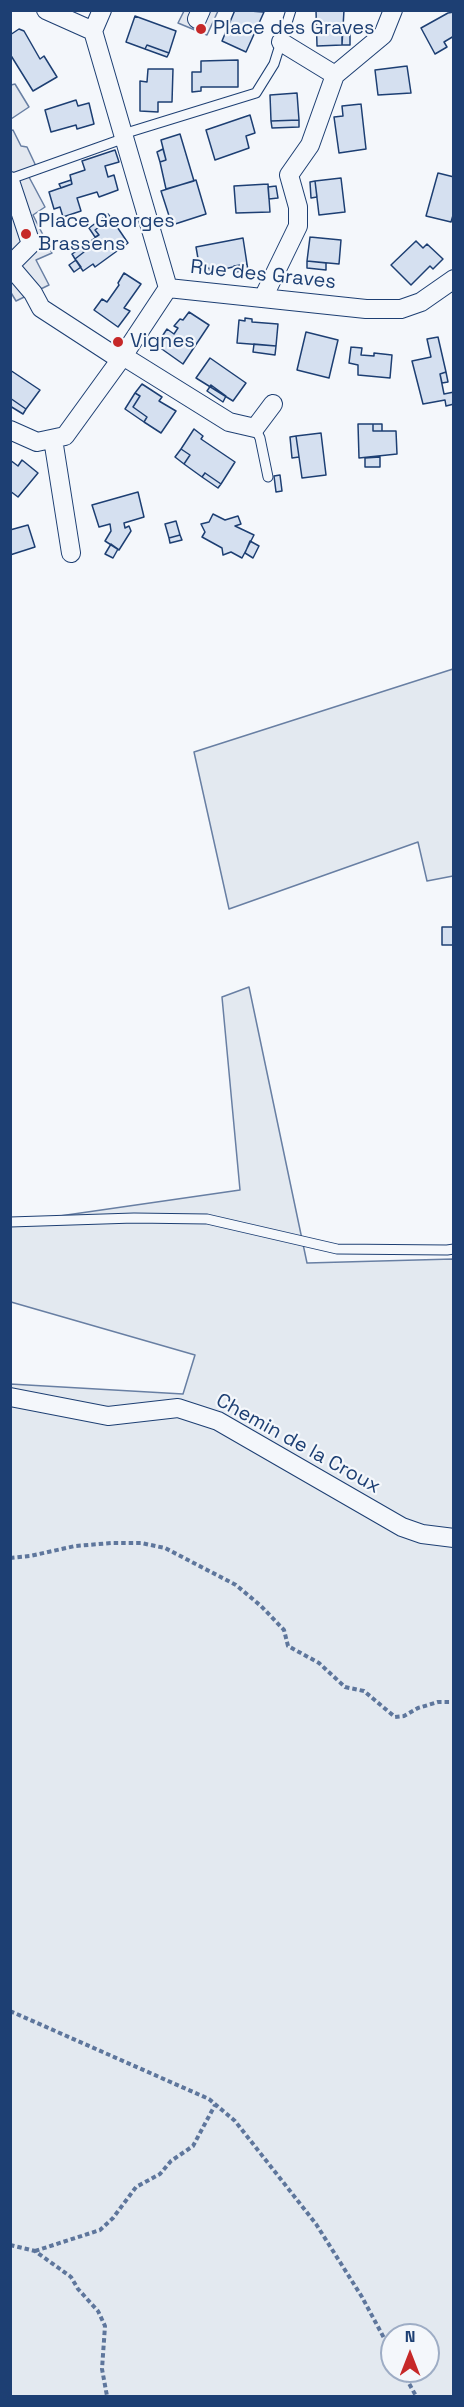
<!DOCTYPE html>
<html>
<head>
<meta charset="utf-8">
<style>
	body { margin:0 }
	#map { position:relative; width:464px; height:2407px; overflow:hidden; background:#f4f7fb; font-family:"Space Grotesk",sans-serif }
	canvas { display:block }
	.frame { position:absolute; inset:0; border:12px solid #1d3f73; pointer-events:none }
	.north { position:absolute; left:380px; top:2323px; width:60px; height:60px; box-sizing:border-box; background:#f4f7fb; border:2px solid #9eadc5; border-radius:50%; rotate:0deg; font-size:16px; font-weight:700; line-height:24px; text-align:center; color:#1d3f73 }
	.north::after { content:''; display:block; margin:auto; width:21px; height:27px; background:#c62828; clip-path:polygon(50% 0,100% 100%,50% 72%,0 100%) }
</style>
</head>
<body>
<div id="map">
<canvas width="464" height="2407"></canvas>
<div class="frame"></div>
<div class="north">N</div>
</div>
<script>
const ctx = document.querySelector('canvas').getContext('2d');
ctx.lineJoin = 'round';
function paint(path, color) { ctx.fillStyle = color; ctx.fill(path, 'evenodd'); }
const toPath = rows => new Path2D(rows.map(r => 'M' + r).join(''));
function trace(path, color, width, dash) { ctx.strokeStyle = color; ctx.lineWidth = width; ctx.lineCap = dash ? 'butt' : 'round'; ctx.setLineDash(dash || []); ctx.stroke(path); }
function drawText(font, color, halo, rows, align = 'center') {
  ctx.font = font + ' "Space Grotesk",sans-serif'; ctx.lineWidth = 4.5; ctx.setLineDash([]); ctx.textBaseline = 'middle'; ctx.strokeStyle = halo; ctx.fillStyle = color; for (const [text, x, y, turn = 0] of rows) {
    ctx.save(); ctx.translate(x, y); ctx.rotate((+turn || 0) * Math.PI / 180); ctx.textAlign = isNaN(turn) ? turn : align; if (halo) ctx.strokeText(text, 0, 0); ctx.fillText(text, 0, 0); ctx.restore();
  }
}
const green = toPath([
	[453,669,453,876,427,881,418,842,229,909,194,752,453,669],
	[249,987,307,1263,453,1259,453,2396,11,2396,10,1384,183,1394,195,1355,11,1302,11,1223,240,1190,222,997,249,987],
	[392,2335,428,2335,428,2371,392,2371,392,2335]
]);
paint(green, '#e3e9f0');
trace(green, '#687fa3', 1.5);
const parking = toPath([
	[184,11,218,11,207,35,178,23,184,11],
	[15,84,29,107,11,119,11,85,15,84],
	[13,130,21,146,27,147,35,164,29,177,45,207,33,215,52,253,36,260,49,285,16,301,10,291,10,131,13,130]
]);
paint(parking, '#e3e8f0');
trace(parking, '#687fa3', 1.5);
const building = toPath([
	[235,10,264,12,246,52,222,41,235,10],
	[316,10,344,10,342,45,317,46,316,10],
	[454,12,454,36,444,42,447,47,435,54,421,28,448,13,454,12],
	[135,16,176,31,169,53,147,45,145,49,126,42,135,16],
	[342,28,350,28,350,45,342,45,342,28],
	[19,29,24,31,40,59,44,56,57,77,33,91,10,54,10,35,19,29],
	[147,45,169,53,167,57,145,49,147,45],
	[238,60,238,87,201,87,201,91,192,92,192,72,201,72,201,61,238,60],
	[407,66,411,93,378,95,375,70,407,66],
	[148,69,173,69,172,102,158,102,158,112,140,111,140,81,147,82,148,69],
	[297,93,299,120,271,121,270,95,297,93],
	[76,100,78,106,89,103,94,124,77,129,76,125,51,132,45,110,76,100],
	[361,104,366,149,339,153,334,117,343,116,342,106,361,104],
	[250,115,255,133,246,136,249,148,215,160,206,130,250,115],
	[299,120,299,127,272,128,271,121,299,120],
	[180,134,194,181,166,189,160,162,166,160,161,140,180,134],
	[163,149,166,160,160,162,157,152,163,149],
	[115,150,119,162,105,166,108,177,114,175,118,190,99,197,97,192,77,198,81,211,63,217,60,207,54,209,49,192,72,184,70,175,85,170,82,161,115,150],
	[438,173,454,177,454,212,451,222,426,216,438,173],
	[341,178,345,212,319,215,315,181,341,178],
	[71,180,72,184,61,188,59,184,71,180],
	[196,180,206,214,172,225,161,191,196,180],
	[315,181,317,197,311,198,310,182,315,181],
	[268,184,270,212,236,213,234,186,268,184],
	[276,186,278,198,269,199,268,187,276,186],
	[108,214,111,218,95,230,99,235,95,237,89,228,108,214],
	[111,218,128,243,95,267,93,264,83,271,75,259,84,252,81,248,99,235,95,230,111,218],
	[310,237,341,240,339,264,307,261,310,237],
	[243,238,247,264,210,272,209,268,200,270,196,247,243,238],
	[416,241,423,248,427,244,443,259,433,269,430,266,411,285,391,265,416,241],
	[81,248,84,252,75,259,72,254,81,248],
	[76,260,81,267,74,272,69,265,76,260],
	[307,261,326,263,326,270,307,268,307,261],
	[247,264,248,270,235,272,234,266,247,264],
	[124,273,141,284,124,308,130,311,118,327,94,310,102,299,107,302,119,285,118,283,124,273],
	[189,312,209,325,183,364,159,347,162,343,159,341,167,329,174,334,178,328,174,326,180,319,183,320,189,312],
	[245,318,252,319,252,322,278,324,276,346,237,343,239,320,245,321,245,318],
	[306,332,338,340,329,378,297,370,306,332],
	[438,337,446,372,440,374,444,394,454,392,454,404,446,406,445,400,423,404,412,361,431,357,427,339,438,337],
	[254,344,276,346,275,355,253,352,254,344],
	[351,347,362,348,361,355,374,356,374,353,392,355,390,378,358,375,358,365,349,363,351,347],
	[210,358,246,383,233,401,196,378,210,358],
	[10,370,40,390,26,409,10,398,10,370],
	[446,372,448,382,442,383,440,374,446,372],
	[142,384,162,397,159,401,176,411,161,433,144,422,147,417,133,407,140,396,135,393,142,384],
	[211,385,226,396,223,402,207,391,211,385],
	[135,393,140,396,133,407,147,417,144,422,125,409,135,393],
	[10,398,26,409,23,414,10,406,10,398],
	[358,424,373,424,373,431,396,431,397,454,359,458,358,424],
	[373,424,382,424,382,431,373,431,373,424],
	[194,429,203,436,201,439,235,462,221,484,205,473,202,477,184,464,190,455,181,449,194,429],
	[321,433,326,475,302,478,296,436,321,433],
	[296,436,299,457,292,458,290,437,296,436],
	[181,449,190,455,184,464,175,457,181,449],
	[380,457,380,467,365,467,365,458,380,457],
	[10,460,18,466,22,460,38,473,18,497,10,491,10,460],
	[205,473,221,484,218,488,202,477,205,473],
	[280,475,282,491,276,492,274,476,280,475],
	[138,492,144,517,124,523,125,528,129,526,131,531,119,550,105,541,111,531,110,524,99,527,92,505,138,492],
	[213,514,225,520,238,516,241,524,235,526,254,535,242,558,231,552,223,555,222,548,202,537,205,532,201,524,209,522,213,514],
	[176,521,180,535,169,538,165,524,176,521],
	[28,525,35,547,10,555,10,530,28,525],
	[180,535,182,540,170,543,169,538,180,535],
	[250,541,259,546,253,558,245,553,250,541],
	[111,544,118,549,113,558,105,554,111,544],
	[442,927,454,927,454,945,442,945,442,927]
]);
paint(building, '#d5e0f0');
trace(building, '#1d3f73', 1.5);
const lane = toPath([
	[123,134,256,93,274,64,291,10],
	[10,179,125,138],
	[255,428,260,438,268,477],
	[10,1222,134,1218,207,1219,337,1249,447,1250,454,1249]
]);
const street = toPath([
	[46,10,93,31],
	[102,10,93,31,168,288],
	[197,19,201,10],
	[281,42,335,75],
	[10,181,31,244,10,265],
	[10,266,33,293,41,308,121,360],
	[168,288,366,309,401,309,421,302,454,279],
	[263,298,298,226,298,207,289,175,310,145,335,75,383,35,393,10],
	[123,356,229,422,255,428,273,404],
	[10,430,37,442,65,436,123,356,168,288],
	[53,439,71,553],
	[10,1397,108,1416,178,1408,218,1421,402,1527,422,1534,454,1538]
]);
trace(lane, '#1d3f73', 11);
trace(street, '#1d3f73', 20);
trace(toPath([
	[10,1558,30,1556,75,1546,111,1543,141,1543,165,1548,236,1585,261,1606,284,1630,288,1646,319,1663,345,1687,364,1691,395,1717,404,1716,418,1708,438,1702,454,1702],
	[10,2011,209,2099,235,2121,316,2224,362,2297,392,2353],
	[10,2245,35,2251,60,2269,71,2277,78,2289,98,2311,105,2326,102,2369,107,2396],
	[35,2251,100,2230,113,2218,136,2187,160,2174,171,2161,193,2146,215,2105],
	[402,2371,416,2396]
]), '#5e769c', 4, [4.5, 3]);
trace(lane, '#f4f7fb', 9);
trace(street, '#f4f7fb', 18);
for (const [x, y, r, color] of [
	[201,29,6,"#c62828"],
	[26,234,6,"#c62828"],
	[118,342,6,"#c62828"]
]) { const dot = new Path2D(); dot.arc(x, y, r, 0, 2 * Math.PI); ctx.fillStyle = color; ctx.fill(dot); trace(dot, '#f4f7fb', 2); }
drawText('20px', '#1d3f73', '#f4f7fb', [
	["Place des Graves",213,29],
	["Place Georges",38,222],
	["Brassens",38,245],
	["Vignes",130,342]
], 'left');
drawText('20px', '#1d3f73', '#f4f7fb', [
	["Rue des Graves",263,275,6],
	["Chemin de la Croux",298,1444,29]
]);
</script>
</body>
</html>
